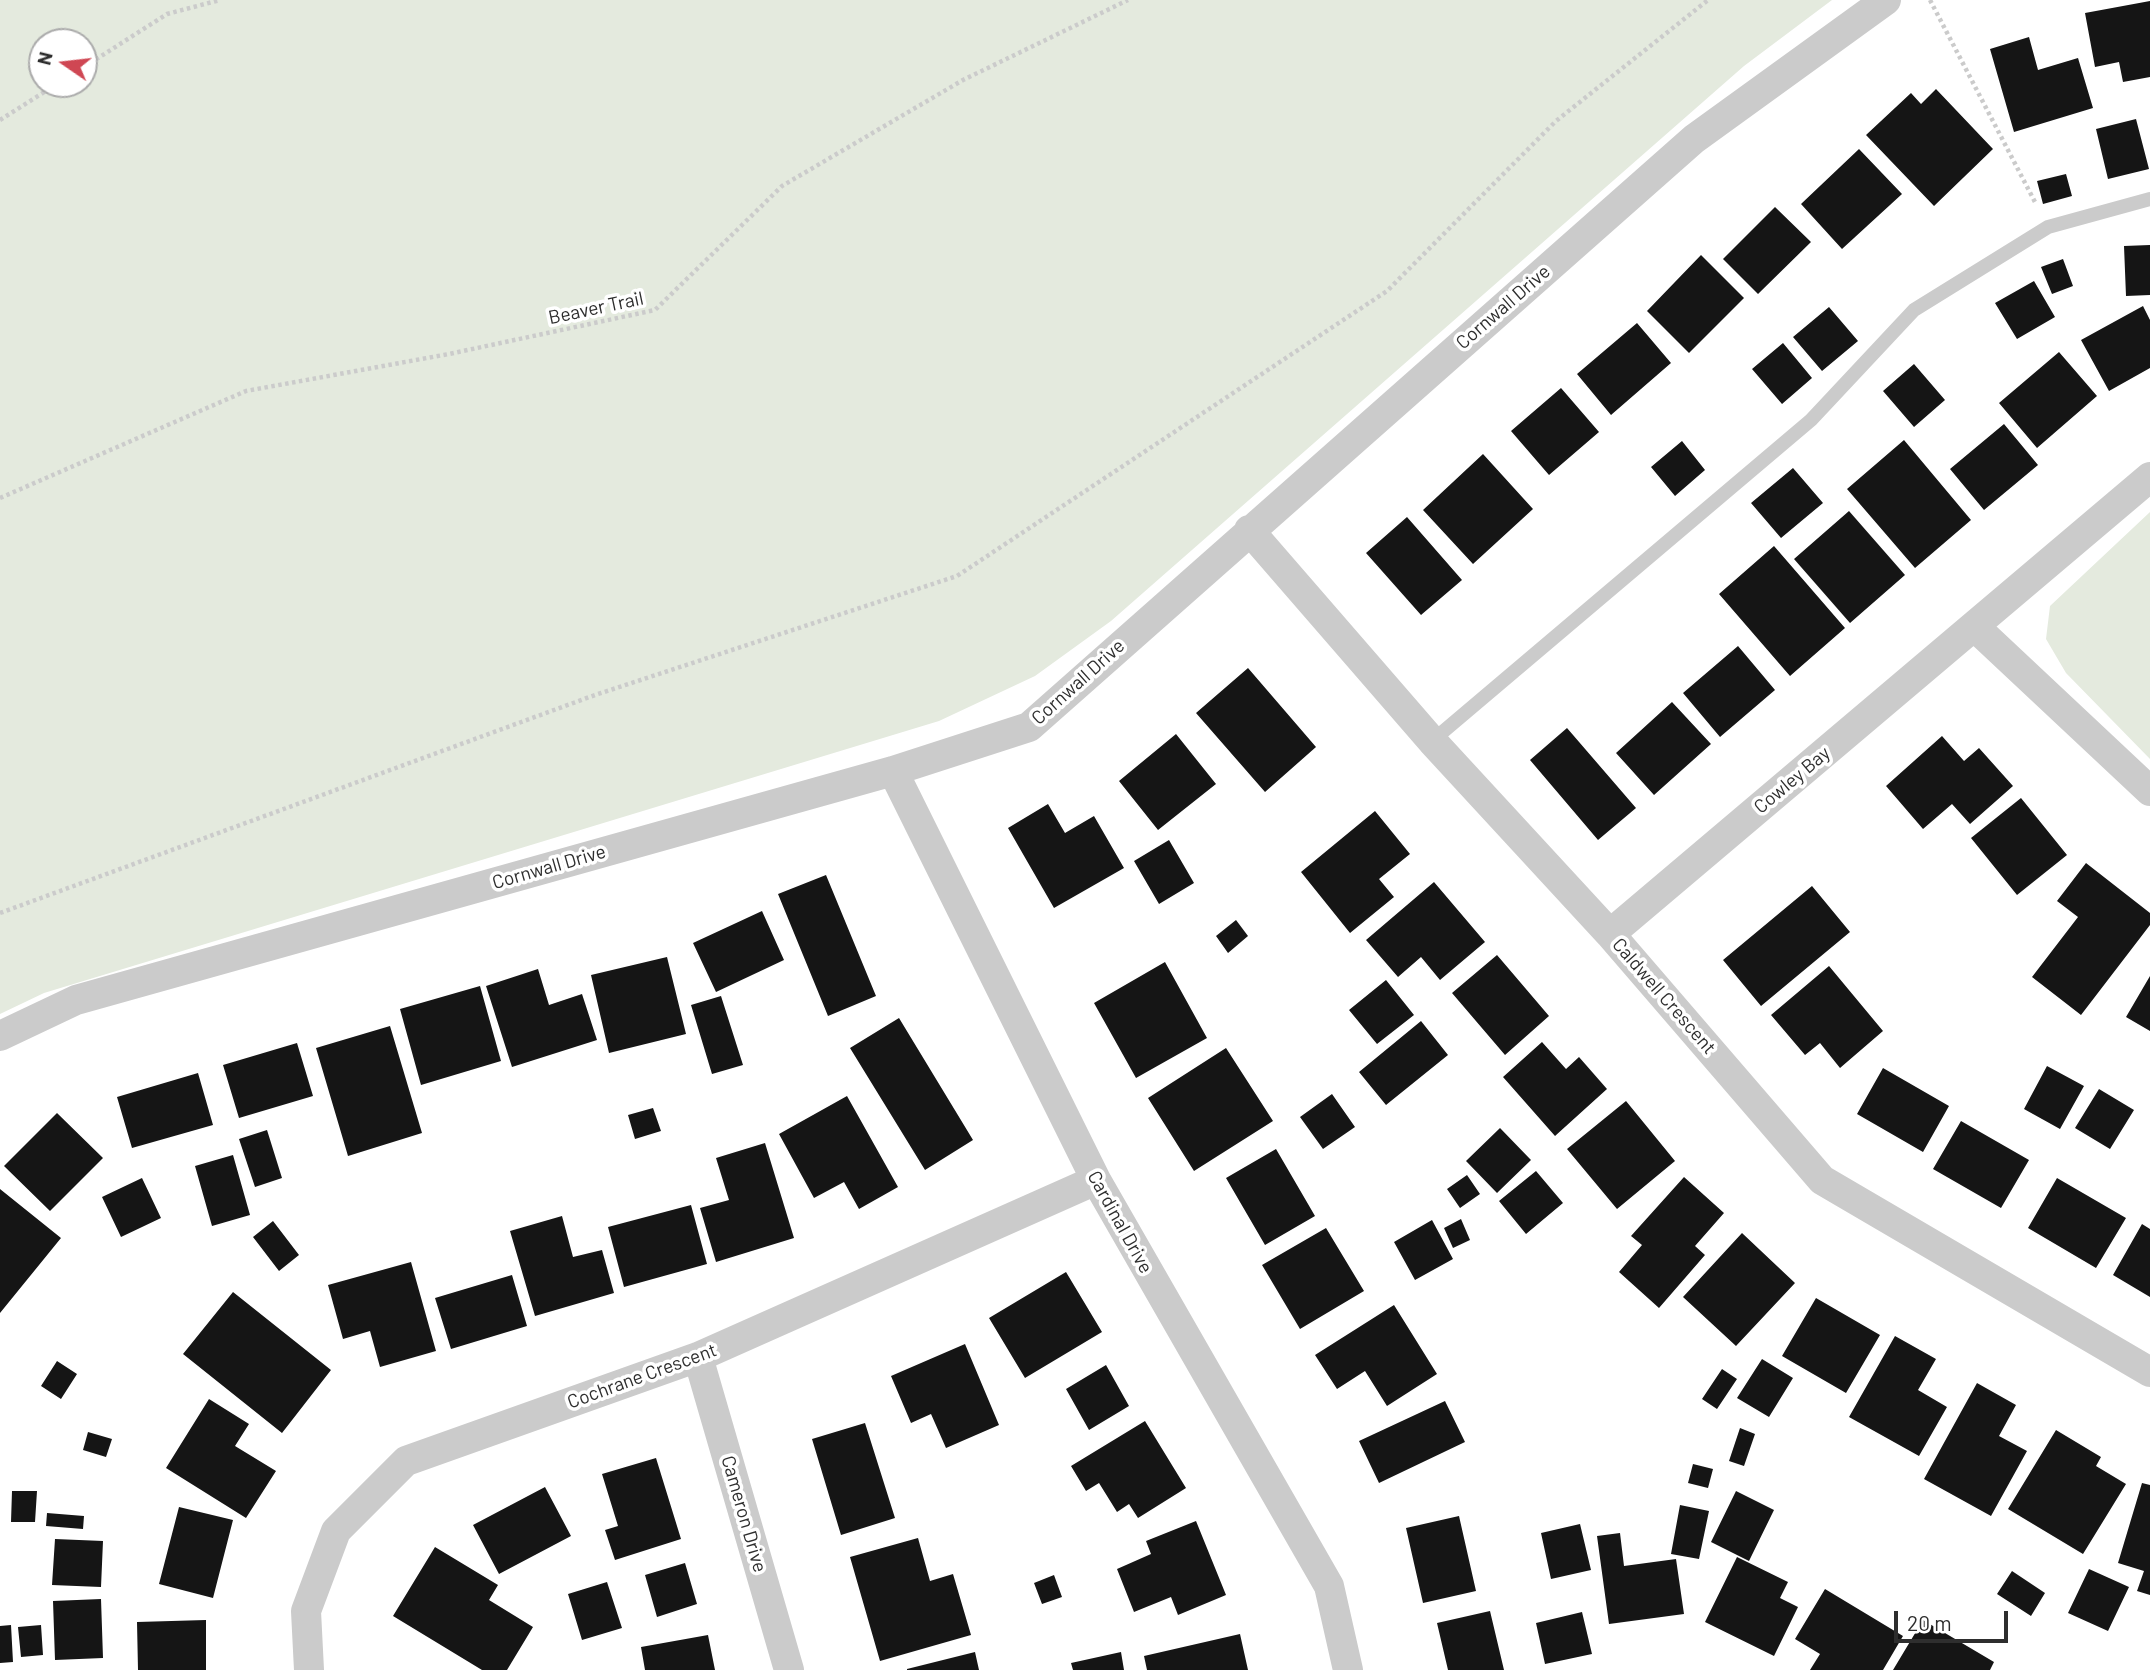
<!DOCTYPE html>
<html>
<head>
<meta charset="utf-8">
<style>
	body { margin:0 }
	#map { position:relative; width:2150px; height:1670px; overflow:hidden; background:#fff; font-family:Barlow,sans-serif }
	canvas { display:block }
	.north { position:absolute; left:28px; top:28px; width:70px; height:70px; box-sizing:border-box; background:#fff; border:2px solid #ababab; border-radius:50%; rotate:284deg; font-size:19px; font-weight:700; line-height:28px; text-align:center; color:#2e2e2e }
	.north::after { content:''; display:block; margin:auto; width:24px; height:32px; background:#cf4753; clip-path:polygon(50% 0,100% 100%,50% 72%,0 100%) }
	.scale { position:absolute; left:1894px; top:1611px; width:114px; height:32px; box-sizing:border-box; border:4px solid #2e2e2e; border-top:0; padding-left:9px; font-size:21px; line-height:24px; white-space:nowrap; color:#2e2e2e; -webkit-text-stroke:5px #fff; paint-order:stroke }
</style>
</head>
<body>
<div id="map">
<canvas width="2150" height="1670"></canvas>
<div class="north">N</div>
<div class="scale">20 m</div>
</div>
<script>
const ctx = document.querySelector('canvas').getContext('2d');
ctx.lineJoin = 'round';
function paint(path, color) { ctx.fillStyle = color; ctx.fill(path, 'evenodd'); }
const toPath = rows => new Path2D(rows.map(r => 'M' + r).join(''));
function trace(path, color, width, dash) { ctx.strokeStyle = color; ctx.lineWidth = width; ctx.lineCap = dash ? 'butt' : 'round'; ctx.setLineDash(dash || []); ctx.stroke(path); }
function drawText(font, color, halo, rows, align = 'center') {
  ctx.font = font + ' Barlow,sans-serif'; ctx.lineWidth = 7; ctx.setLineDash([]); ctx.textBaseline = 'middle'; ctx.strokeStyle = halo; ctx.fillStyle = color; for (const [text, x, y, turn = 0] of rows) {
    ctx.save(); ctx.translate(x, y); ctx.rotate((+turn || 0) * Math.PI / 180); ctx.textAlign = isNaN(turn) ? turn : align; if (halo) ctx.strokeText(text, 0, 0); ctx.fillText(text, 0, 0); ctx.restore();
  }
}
paint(toPath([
	[0,0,1832,0,1744,66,1111,621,1035,676,939,721,44,993,0,1014],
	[84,42,84,84,42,84,42,42],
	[2150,512,2150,759,2066,673,2046,639,2050,606]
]), '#e4eade');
paint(toPath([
	[2150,1,2150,77,2123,82,2119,62,2095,67,2085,13],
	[2029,37,2038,70,2078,58,2093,108,2014,132,1990,49],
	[1936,89,1993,149,1934,206,1866,135,1911,93,1921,104],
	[2136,119,2149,169,2108,179,2096,129],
	[1859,149,1902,194,1842,249,1801,204],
	[2066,174,2072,196,2043,204,2037,181],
	[1775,207,1811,242,1758,294,1723,259],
	[2150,245,2150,295,2126,296,2124,246],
	[1701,255,1744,298,1689,353,1647,311],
	[2063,259,2073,286,2052,294,2041,267],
	[2034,281,2055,317,2017,339,1995,303],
	[2143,306,2150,320,2150,368,2109,391,2081,340],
	[1829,307,1858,341,1822,371,1793,337],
	[1637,323,1671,363,1611,415,1577,374],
	[1783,343,1812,378,1782,404,1752,369],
	[2059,352,2097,396,2037,448,1999,403],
	[1914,364,1945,400,1914,427,1883,391],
	[1561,388,1599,432,1549,475,1511,431],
	[2004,424,2038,465,1984,510,1950,469],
	[1904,440,1971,520,1915,568,1847,489],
	[1682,441,1705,470,1675,496,1651,467],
	[1483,454,1533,509,1473,564,1423,510],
	[1793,468,1823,503,1781,538,1751,503],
	[1849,511,1905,575,1850,623,1794,559],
	[1407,517,1462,580,1421,615,1366,553],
	[1774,546,1845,628,1790,676,1719,594],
	[1738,646,1775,690,1720,737,1683,693],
	[1248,668,1316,747,1265,792,1196,713],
	[1672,702,1711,744,1654,795,1616,753],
	[1567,728,1636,808,1598,840,1530,760],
	[1176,734,1216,784,1158,830,1119,781],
	[1942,736,1964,761,1979,748,2013,786,1970,824,1952,804,1923,829,1886,786],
	[2021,798,2067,855,2017,895,1971,838],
	[1048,804,1065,833,1094,816,1124,868,1054,908,1008,828],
	[1375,811,1410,854,1379,879,1394,897,1350,933,1301,872],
	[1169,840,1194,883,1159,904,1134,861],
	[2086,863,2150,913,2150,925,2081,1015,2032,977,2078,917,2057,901],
	[826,875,876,996,828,1016,778,894],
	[1434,882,1485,942,1440,980,1421,957,1398,977,1366,940],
	[1812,886,1850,932,1761,1006,1723,960],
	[762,911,784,960,716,992,693,943],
	[1236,920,1248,936,1228,953,1216,936],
	[1497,955,1549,1016,1505,1055,1452,993],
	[667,957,686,1034,609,1053,591,975],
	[1165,962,1207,1038,1136,1078,1094,1003],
	[1829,966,1883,1031,1840,1068,1820,1043,1805,1055,1771,1015],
	[538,969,549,1005,582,994,597,1040,512,1067,486,986],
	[2150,976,2150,1031,2126,1017],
	[1386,980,1414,1015,1377,1044,1349,1010],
	[480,986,501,1061,421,1085,400,1009],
	[721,996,743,1065,712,1074,691,1005],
	[899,1018,973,1140,925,1170,850,1048],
	[1421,1021,1448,1055,1386,1105,1359,1072],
	[390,1026,422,1133,348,1156,316,1048],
	[1542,1042,1566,1069,1579,1057,1607,1089,1555,1136,1503,1077],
	[297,1043,313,1096,239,1118,223,1065],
	[1226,1048,1273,1121,1194,1171,1148,1098],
	[2047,1066,2084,1086,2060,1129,2024,1109],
	[1883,1068,1949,1106,1923,1152,1857,1114],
	[198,1073,213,1125,132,1148,117,1097],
	[2099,1089,2134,1110,2110,1149,2075,1128],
	[1332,1094,1355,1127,1323,1149,1300,1117],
	[847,1096,898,1187,859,1209,844,1182,814,1198,779,1134],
	[1626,1101,1675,1161,1617,1209,1567,1149],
	[653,1108,661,1131,635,1139,628,1115],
	[57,1113,103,1158,50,1211,4,1166],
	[1961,1121,2029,1160,2001,1208,1933,1169],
	[1500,1128,1531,1160,1497,1193,1466,1161],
	[267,1130,282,1178,255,1187,239,1139],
	[765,1143,794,1238,716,1262,700,1208,729,1200,716,1158],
	[1276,1149,1315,1216,1265,1245,1226,1178],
	[233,1155,250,1215,212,1226,195,1166],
	[1536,1171,1563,1203,1526,1234,1499,1201],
	[1467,1175,1480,1194,1460,1208,1447,1189],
	[1684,1177,1724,1213,1695,1246,1705,1255,1659,1308,1619,1272,1642,1245,1631,1236],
	[142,1178,161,1218,121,1237,102,1197],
	[2057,1178,2126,1218,2096,1268,2028,1228],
	[0,1189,61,1238,0,1313],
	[691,1205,707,1264,624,1287,608,1227],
	[562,1216,573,1257,602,1250,614,1293,535,1316,510,1231],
	[1461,1219,1470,1240,1453,1248,1444,1228],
	[1432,1220,1453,1259,1415,1280,1394,1242],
	[273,1221,299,1255,279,1271,253,1237],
	[2142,1224,2150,1229,2150,1297,2113,1275],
	[1326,1228,1364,1291,1300,1329,1262,1265],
	[1742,1233,1795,1283,1736,1346,1683,1297],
	[411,1262,436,1351,380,1367,370,1331,343,1339,328,1285],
	[1066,1272,1102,1332,1025,1378,989,1318],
	[512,1275,527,1326,451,1349,435,1298],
	[233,1292,331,1370,282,1433,183,1354],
	[1816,1298,1880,1335,1846,1393,1782,1356],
	[1394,1305,1437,1374,1387,1406,1365,1371,1337,1389,1315,1355],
	[1895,1336,1936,1359,1918,1390,1947,1407,1919,1456,1849,1417],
	[965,1344,999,1425,946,1448,931,1414,911,1423,891,1376],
	[1762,1359,1793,1378,1769,1417,1737,1398],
	[57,1361,77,1374,61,1399,41,1386],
	[1106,1365,1129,1406,1089,1430,1066,1389],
	[1722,1369,1737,1379,1717,1409,1702,1399],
	[1977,1383,2016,1405,1999,1436,2027,1451,1991,1516,1924,1479],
	[209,1399,249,1424,235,1446,276,1471,246,1518,166,1468],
	[1445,1401,1465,1442,1379,1483,1359,1441],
	[1145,1421,1186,1488,1138,1518,1129,1504,1117,1512,1099,1483,1086,1491,1071,1466],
	[865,1423,895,1518,841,1535,812,1439],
	[1740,1428,1755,1434,1744,1466,1729,1461],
	[2056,1430,2101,1457,2096,1466,2126,1484,2083,1554,2008,1509],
	[88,1432,112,1439,106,1457,83,1450],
	[656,1458,681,1539,615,1560,605,1530,618,1526,602,1474],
	[1693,1464,1713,1469,1708,1488,1688,1483],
	[2142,1483,2150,1485,2150,1595,2137,1591,2144,1571,2118,1563],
	[545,1487,571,1536,499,1574,473,1525],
	[12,1491,37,1491,35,1522,11,1522],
	[1736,1491,1774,1510,1749,1561,1711,1542],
	[1680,1505,1709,1511,1699,1559,1671,1554],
	[179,1507,233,1520,213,1598,159,1584],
	[47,1513,84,1516,83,1529,46,1526],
	[1459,1516,1476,1591,1423,1603,1406,1528],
	[1196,1521,1226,1595,1178,1615,1171,1597,1134,1612,1117,1569,1151,1554,1146,1541],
	[1580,1524,1591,1570,1551,1579,1541,1533],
	[1620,1533,1624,1566,1676,1559,1684,1614,1609,1624,1597,1536],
	[918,1538,930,1581,953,1574,971,1635,880,1661,850,1557],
	[55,1539,103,1541,101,1587,52,1585],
	[435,1547,498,1585,489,1600,533,1627,507,1670,482,1670,393,1616],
	[1737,1557,1788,1582,1780,1598,1798,1607,1774,1656,1705,1622],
	[685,1563,697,1604,657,1617,645,1575],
	[2089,1569,2129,1587,2108,1631,2068,1613],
	[2012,1571,2045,1593,2031,1616,1997,1594],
	[1054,1575,1062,1597,1042,1604,1034,1583],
	[607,1582,622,1628,582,1640,568,1594],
	[1825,1589,1903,1636,1883,1670,1810,1670,1820,1654,1795,1639],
	[101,1599,103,1658,55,1660,53,1601],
	[1490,1611,1504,1670,1448,1670,1437,1623],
	[1582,1612,1592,1654,1545,1664,1536,1623],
	[206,1620,206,1670,138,1670,137,1622],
	[1923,1620,1994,1662,1990,1670,1893,1670],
	[11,1625,13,1662,0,1663,0,1626],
	[41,1625,43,1655,21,1657,18,1627],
	[1240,1634,1248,1670,1147,1670,1144,1656],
	[708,1635,715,1670,645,1670,641,1647],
	[975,1652,979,1670,907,1670,907,1669],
	[1121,1652,1124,1670,1073,1670,1071,1663]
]), '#151515');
trace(toPath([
	[1930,0,2036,204],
	[84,67,167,14,220,0],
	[0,120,57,84],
	[0,498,246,391,449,354,655,310,782,186,963,80,1128,0],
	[0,913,595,695,957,576,1387,291,1556,121,1708,0]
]), '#cbcbcb', 4.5, [3.5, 3.5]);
trace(toPath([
	[1432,741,1811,420,1914,310,2048,227,2150,199]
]), '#cbcbcb', 14);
trace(toPath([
	[1249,530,1432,741,1610,934,1822,1180,2150,1372],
	[1974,626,2150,791],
	[893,771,1096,1180,1329,1586,1348,1670],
	[1610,934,2150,477],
	[0,1036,76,1000,893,771,1029,727,1694,139,1886,0],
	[698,1357,789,1670],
	[309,1670,306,1611,336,1531,406,1461,698,1357,1096,1180]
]), '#cbcbcb', 30);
drawText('19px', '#2e2e2e', '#fff', [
	["Cornwall Drive",1503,307,-41],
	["Beaver Trail",596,308,-12],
	["Cornwall Drive",1078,682,-42],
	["Cowley Bay",1792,780,-40],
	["Cornwall Drive",549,867,-16],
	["Caldwell Crescent",1664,996,49],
	["Cardinal Drive",1120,1222,61],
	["Cochrane Crescent",642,1376,-20],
	["Cameron Drive",744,1514,74]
]);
</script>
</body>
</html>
